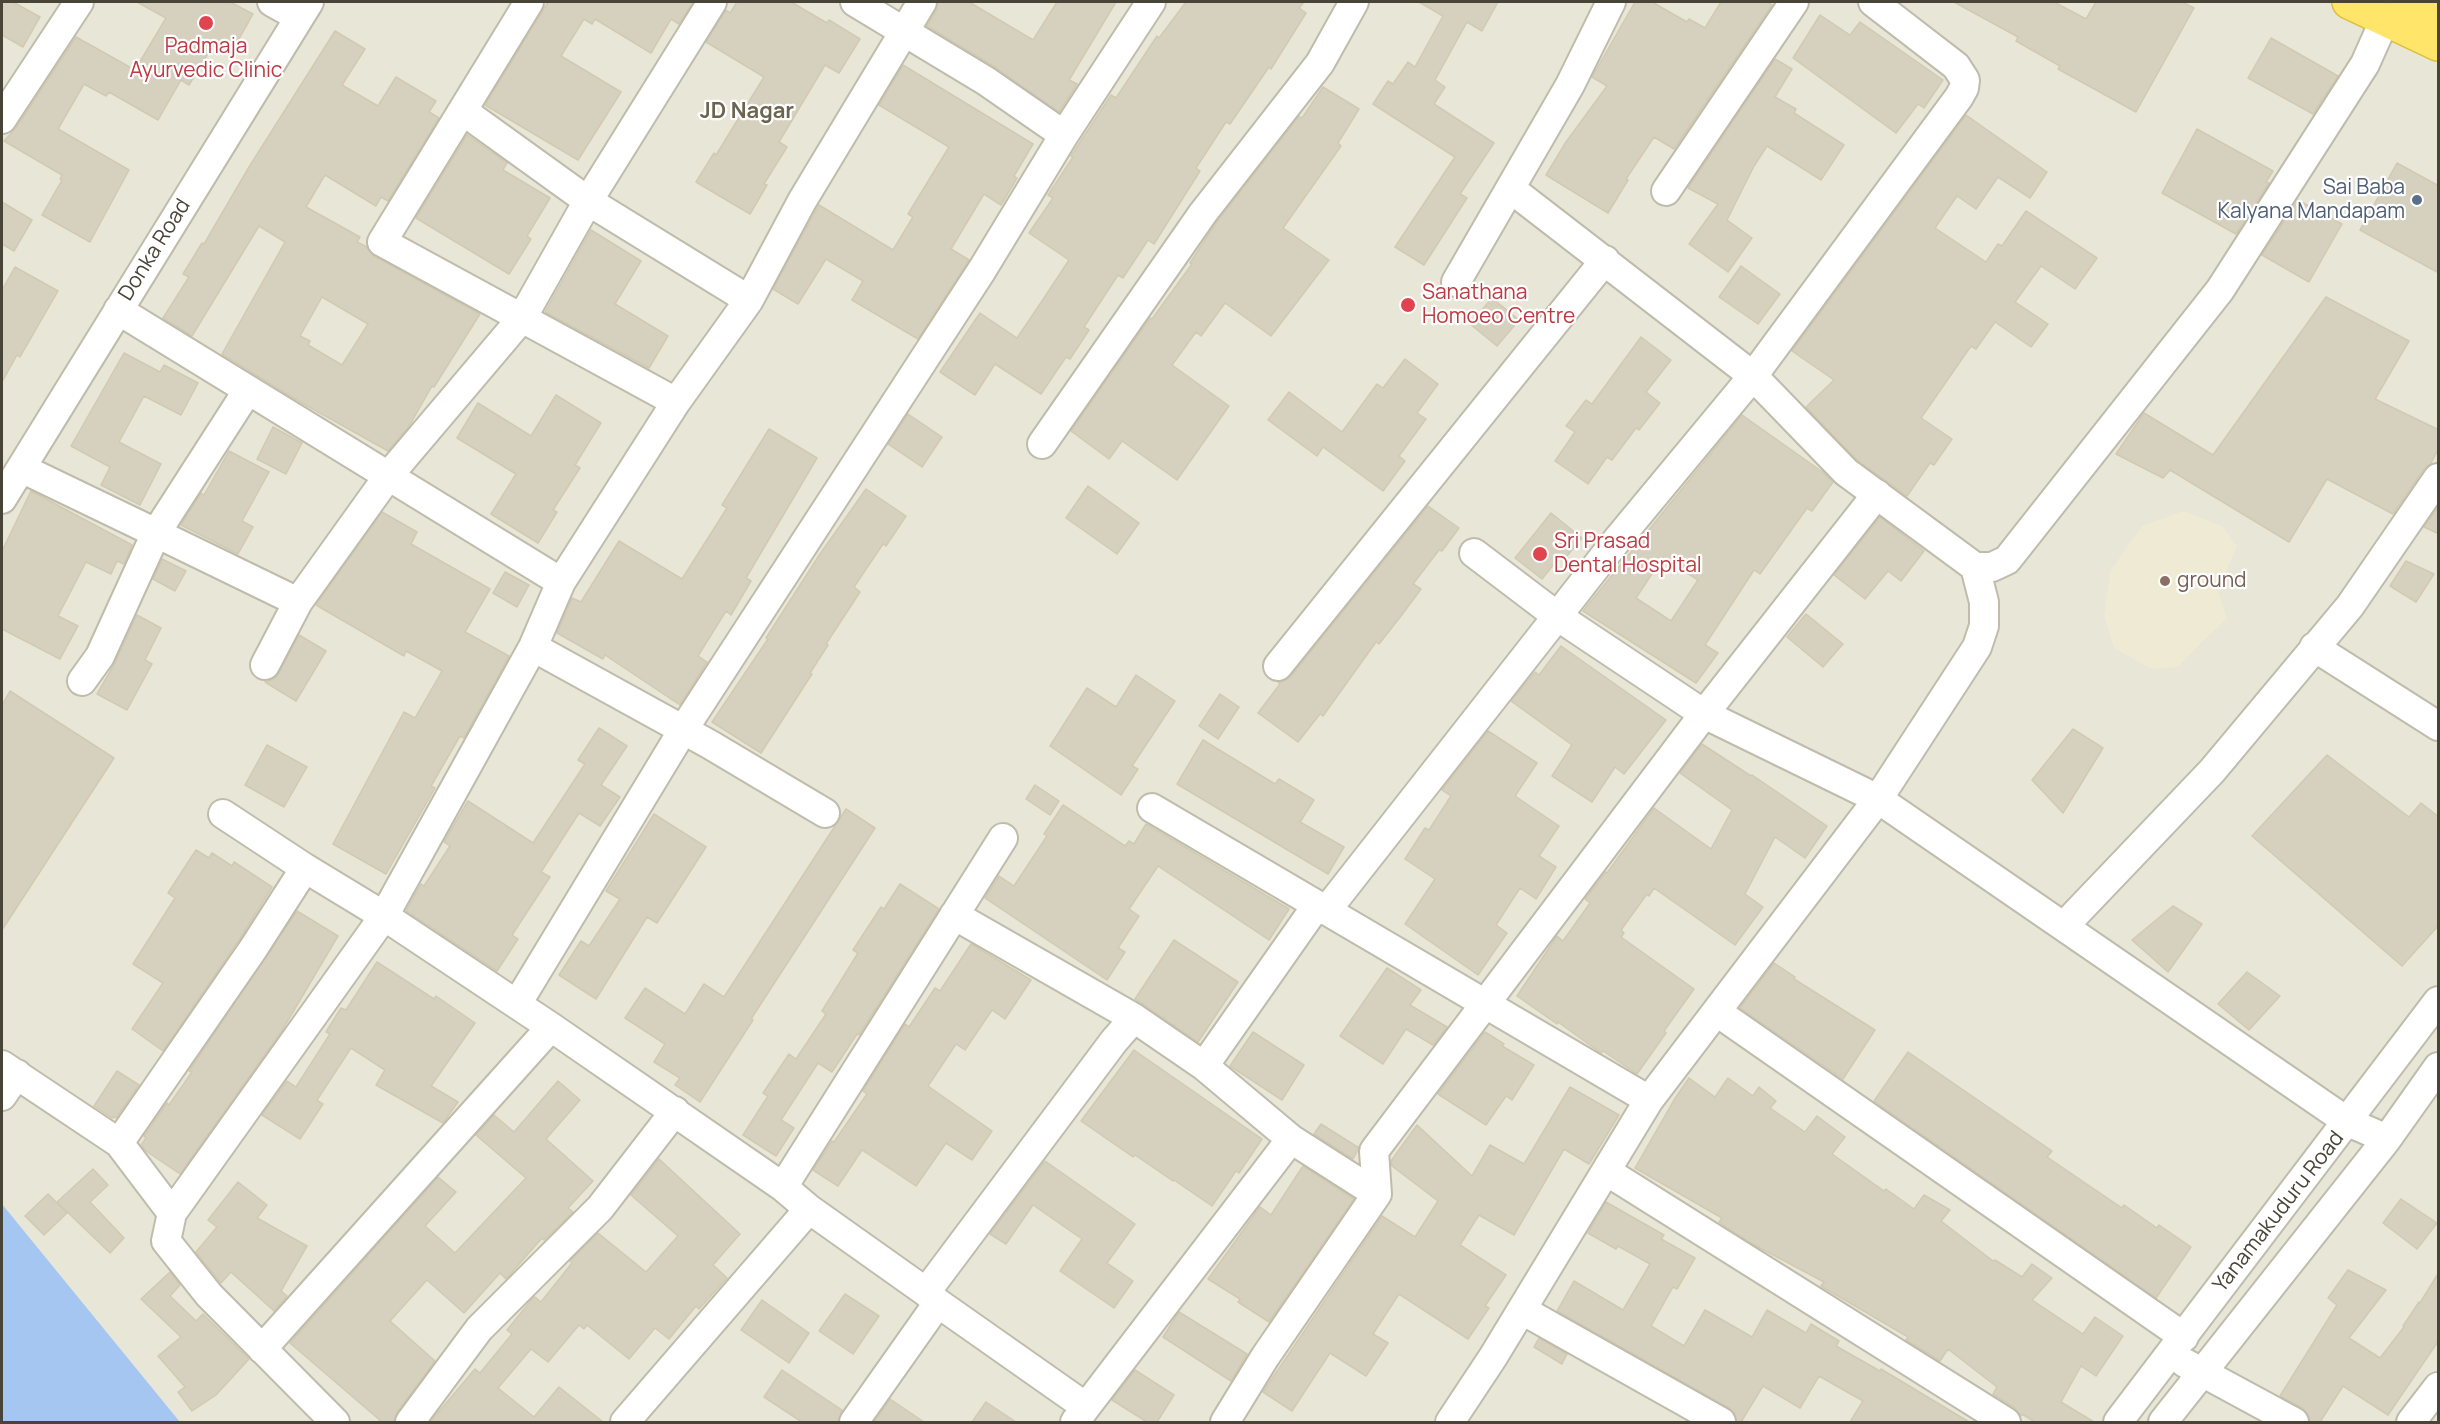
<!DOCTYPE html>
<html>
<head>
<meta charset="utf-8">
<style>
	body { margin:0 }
	#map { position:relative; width:2440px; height:1424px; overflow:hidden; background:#f4f3e9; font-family:Manrope,sans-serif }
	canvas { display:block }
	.frame { position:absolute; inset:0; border:3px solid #484437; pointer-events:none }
</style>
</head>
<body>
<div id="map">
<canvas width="2440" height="1424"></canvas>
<div class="frame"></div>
</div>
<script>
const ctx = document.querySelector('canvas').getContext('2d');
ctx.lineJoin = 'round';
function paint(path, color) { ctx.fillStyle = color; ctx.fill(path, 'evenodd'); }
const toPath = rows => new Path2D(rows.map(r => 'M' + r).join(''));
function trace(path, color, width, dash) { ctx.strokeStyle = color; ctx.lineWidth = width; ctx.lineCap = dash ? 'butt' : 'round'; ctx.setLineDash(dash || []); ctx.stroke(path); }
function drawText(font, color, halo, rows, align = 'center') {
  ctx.font = font + ' Manrope,sans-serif'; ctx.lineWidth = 4.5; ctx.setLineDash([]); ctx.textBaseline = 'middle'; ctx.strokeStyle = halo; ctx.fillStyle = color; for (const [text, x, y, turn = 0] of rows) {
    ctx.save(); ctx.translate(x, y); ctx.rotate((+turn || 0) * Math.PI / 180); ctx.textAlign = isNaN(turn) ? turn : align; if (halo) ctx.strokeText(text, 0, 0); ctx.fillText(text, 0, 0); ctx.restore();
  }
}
paint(toPath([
	[2,2,2438,2,2438,1422,180,1422,2,1204]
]), '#e8e6d7');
paint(toPath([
	[2183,511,2222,526,2237,546,2218,591,2227,619,2206,638,2178,667,2151,669,2114,648,2104,616,2110,571,2142,526]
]), '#eeead3');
paint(toPath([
	[2,1204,180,1422,2,1422]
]), '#a5c6f1');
const building = toPath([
	[2,2,13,2,40,17,23,47,2,35,2,2],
	[137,2,230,2,253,14,230,55,213,45,189,85,181,80,158,120,109,92,106,96,84,84,58,129,129,170,90,242,42,215,62,180,60,179,62,175,4,141,16,128,76,37,135,70,166,18,137,2],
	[548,2,693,2,679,24,671,19,651,53,595,19,592,24,584,19,561,56,621,92,578,160,485,105,548,2],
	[737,2,791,2,827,23,829,20,860,39,839,73,825,65,779,142,787,147,764,184,767,185,750,214,696,182,714,153,716,155,764,77,706,42,726,10,730,13,737,2],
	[938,2,969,2,1033,40,1057,2,1116,2,1069,80,1077,84,1059,112,995,67,927,26,936,11,938,2],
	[1186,2,1304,2,1299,8,1306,13,1271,69,1269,67,1230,124,1226,122,1196,168,1200,171,1154,244,1148,240,1123,278,1118,275,1084,327,1089,330,1070,359,1066,357,1041,394,995,364,975,395,940,372,980,313,1017,338,1042,301,1069,260,1029,233,1053,198,1048,195,1073,157,1071,156,1111,95,1116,98,1157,36,1159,38,1186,2],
	[1419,2,1498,2,1482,31,1467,22,1435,80,1445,87,1434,104,1494,143,1460,194,1467,198,1424,265,1395,247,1455,157,1373,104,1388,81,1393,84,1408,62,1415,67,1443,16,1419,2],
	[1635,2,1652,2,1687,22,1689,19,1705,28,1721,2,1767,2,1772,5,1674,149,1654,137,1626,179,1628,180,1608,213,1546,175,1566,142,1607,86,1592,77,1635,2],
	[1954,2,2054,2,2086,19,2096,2,2182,2,2194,8,2136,112,2058,69,2060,66,2016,41,2018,37,1954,2],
	[1820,15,1850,35,1860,22,1943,80,1924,108,1918,104,1896,133,1793,58,1820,15],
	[335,31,365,49,342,85,378,106,396,77,436,101,429,112,439,118,388,201,381,197,376,206,325,175,306,207,360,237,357,242,367,247,374,256,480,314,434,387,432,386,408,428,388,451,295,399,222,354,285,242,259,226,192,336,163,318,189,277,183,274,202,243,204,244,249,167,335,31],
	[322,297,368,324,342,365,308,345,310,341,300,336,322,297],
	[2271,38,2338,76,2313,114,2248,78,2271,38],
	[1775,59,1792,69,1775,97,1796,109,1794,113,1844,145,1821,180,1767,146,1754,166,1727,220,1752,238,1728,272,1689,244,1718,204,1688,188,1775,59],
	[903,65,1033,144,1014,176,1017,178,1001,205,984,194,951,249,969,260,918,339,852,300,863,281,826,259,798,304,773,289,819,205,893,250,913,217,908,214,949,147,879,105,903,65],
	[1323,87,1359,109,1338,143,1341,146,1283,228,1329,260,1271,336,1225,303,1201,336,1196,332,1172,365,1229,406,1177,480,1122,441,1109,459,1071,431,1150,318,1152,319,1192,264,1190,263,1216,223,1299,116,1302,118,1323,87],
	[1966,115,2047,172,2030,198,1998,177,1976,209,1957,196,1935,228,1986,262,1998,244,2002,246,2026,211,2097,258,2075,289,2041,266,2015,302,2048,324,2031,347,1995,322,1976,349,1971,346,1921,418,1952,439,1934,465,1930,463,1907,496,1857,460,1806,407,1834,380,1792,351,1966,115],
	[2197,129,2273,171,2266,182,2269,183,2236,234,2162,193,2197,129],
	[467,135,507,163,503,170,550,198,527,236,531,239,509,274,416,218,467,135],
	[2397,163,2439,186,2439,273,2360,230,2397,163],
	[2298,200,2342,224,2309,282,2262,255,2298,200],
	[2,202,32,220,14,251,2,244,2,202],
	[591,230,641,261,615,304,668,336,649,368,545,312,591,230],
	[1741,266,1780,294,1758,324,1719,297,1741,266],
	[15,267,58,291,20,357,17,355,2,382,2,290,15,267],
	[2326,297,2409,341,2375,399,2439,430,2439,448,2431,463,2424,469,2393,514,2327,479,2289,542,2170,470,2163,478,2116,454,2144,413,2213,455,2326,297],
	[1492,298,1519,320,1497,346,1470,324,1492,298],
	[1641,337,1671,360,1646,392,1660,403,1639,430,1636,428,1612,460,1607,457,1588,484,1555,461,1575,432,1566,426,1586,400,1592,404,1641,337],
	[124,353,160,372,164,365,198,383,181,415,144,396,119,442,161,464,140,505,101,485,110,467,71,446,124,353],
	[1405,359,1438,384,1417,413,1426,419,1399,456,1405,461,1383,491,1323,447,1317,456,1268,420,1289,392,1342,432,1377,384,1383,388,1405,359],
	[556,395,601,423,575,465,580,468,553,510,557,512,538,543,491,514,516,474,457,438,478,403,531,436,556,395],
	[908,414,942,437,922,467,888,444,908,414],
	[1742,415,1824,473,1833,482,1812,511,1807,508,1760,574,1754,570,1705,645,1718,653,1696,683,1583,611,1742,415],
	[1663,557,1698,580,1671,621,1636,598,1663,557],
	[273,427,302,443,286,474,257,459,273,427],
	[769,429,817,458,746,578,751,581,731,615,726,611,698,656,707,662,680,705,605,655,603,659,557,633,572,598,581,602,619,541,682,579,727,508,722,505,769,429],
	[229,451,269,472,242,521,253,527,238,554,181,525,201,493,204,495,229,451],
	[1088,486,1139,523,1117,554,1066,518,1088,486],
	[866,489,906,516,886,546,883,544,854,587,860,592,826,644,828,645,810,673,812,674,761,753,712,722,768,639,766,638,820,554,866,489],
	[31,491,132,545,124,564,117,561,111,574,86,562,58,616,78,626,60,659,2,629,2,551,31,491],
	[1428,506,1459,528,1442,551,1439,550,1413,584,1421,589,1401,616,1379,644,1376,642,1323,716,1320,714,1298,742,1258,713,1280,684,1278,682,1284,681,1291,676,1428,506],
	[2439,506,2439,534,2424,527,2439,506],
	[382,512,417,532,411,544,490,589,465,632,509,656,464,738,460,736,431,786,435,788,386,874,333,844,404,712,415,718,442,671,406,651,404,656,316,605,382,512],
	[1551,513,1582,538,1566,557,1562,554,1542,579,1515,558,1551,513],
	[1880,517,1924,551,1901,581,1888,571,1865,599,1834,575,1880,517],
	[162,559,186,571,175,591,153,579,162,559],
	[2406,561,2434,574,2416,602,2390,586,2406,561],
	[505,572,529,585,517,607,493,593,505,572],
	[1806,614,1843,644,1823,667,1787,637,1806,614],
	[137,615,161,628,145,660,152,664,127,710,97,694,115,663,137,615],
	[299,635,326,651,296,701,265,682,274,679,279,673,299,635],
	[1561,646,1666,720,1624,774,1615,767,1592,802,1552,776,1572,745,1511,701,1535,672,1539,675,1561,646],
	[1136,675,1175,701,1132,766,1138,769,1121,795,1050,746,1087,688,1116,707,1136,675],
	[10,691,114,758,2,930,2,705,10,691],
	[1220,694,1239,707,1218,739,1199,726,1220,694],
	[599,728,627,746,601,785,620,797,600,826,579,813,541,872,550,877,512,935,518,939,497,971,406,911,421,884,424,886,450,846,444,842,468,801,533,843,585,764,578,760,599,728],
	[2073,729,2103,748,2063,813,2032,780,2073,729],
	[1488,731,1537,763,1515,796,1559,826,1539,856,1556,867,1536,899,1520,888,1496,925,1507,933,1478,975,1405,924,1435,879,1405,859,1425,828,1429,830,1451,796,1442,790,1488,731],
	[1203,740,1275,784,1279,779,1314,800,1300,822,1344,847,1328,874,1177,784,1203,740],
	[1702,744,1751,776,1752,775,1827,826,1805,858,1775,837,1745,894,1763,907,1735,945,1654,888,1649,896,1647,894,1621,930,1624,933,1621,937,1694,989,1664,1031,1666,1033,1637,1074,1603,1051,1601,1053,1558,1022,1557,1024,1517,996,1557,936,1563,941,1590,903,1585,899,1606,872,1607,873,1654,808,1711,849,1732,810,1680,773,1702,744],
	[267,745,307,767,284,807,245,785,267,745],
	[2327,755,2409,817,2421,803,2439,817,2439,925,2402,966,2252,836,2327,755],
	[1035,785,1059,801,1050,815,1026,799,1035,785],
	[1063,805,1125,846,1129,841,1134,844,1146,824,1289,909,1269,940,1158,866,1129,909,1139,916,1118,948,1125,952,1107,980,985,898,999,876,1014,886,1047,836,1044,834,1063,805],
	[846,809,875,828,751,1019,753,1020,700,1102,675,1085,680,1078,654,1062,665,1044,625,1018,645,988,685,1014,704,984,724,997,846,809],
	[654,814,706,847,657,923,647,917,596,999,559,975,581,941,589,946,620,899,606,891,654,814],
	[196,850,209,858,212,853,232,866,234,862,272,887,239,940,163,1051,132,1029,163,983,133,964,175,898,168,893,196,850],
	[900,884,939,909,859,1035,857,1034,832,1072,818,1063,781,1120,794,1128,776,1156,743,1135,768,1096,763,1093,789,1054,796,1059,826,1014,822,1011,858,953,853,950,881,907,884,909,900,884],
	[2173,906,2202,924,2168,972,2132,940,2173,906],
	[297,911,338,936,281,1032,180,1174,146,1151,141,1145,146,1138,144,1136,167,1103,169,1105,192,1072,189,1071,297,911],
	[1174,940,1238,982,1198,1042,1135,999,1174,940],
	[971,944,1031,980,1005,1019,992,1010,965,1050,956,1044,928,1086,992,1131,972,1160,946,1143,916,1186,862,1150,838,1186,813,1170,832,1141,834,1142,867,1094,863,1091,905,1024,909,1027,935,988,940,991,971,944],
	[377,962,434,999,436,996,475,1023,431,1086,458,1102,443,1123,376,1085,385,1070,351,1048,317,1100,323,1104,300,1139,262,1115,287,1081,296,1087,330,1034,326,1032,341,1008,346,1010,377,962],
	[1774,963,1795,977,1794,979,1875,1030,1843,1079,1740,1008,1774,963],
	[1387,968,1421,990,1410,1005,1447,1027,1433,1045,1406,1029,1383,1064,1340,1036,1387,968],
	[2247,972,2280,996,2249,1030,2218,1004,2247,972],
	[1253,1032,1304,1065,1282,1100,1230,1066,1253,1032],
	[1485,1032,1504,1044,1502,1046,1534,1065,1512,1100,1506,1096,1486,1125,1438,1094,1485,1032],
	[1134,1050,1262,1139,1239,1173,1236,1171,1212,1206,1174,1180,1173,1181,1135,1155,1133,1157,1081,1121,1134,1050],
	[1908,1052,2052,1151,2047,1157,2122,1208,2124,1205,2157,1228,2159,1225,2191,1247,2156,1298,1874,1101,1908,1052],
	[117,1071,139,1085,116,1118,113,1117,112,1118,94,1106,117,1071],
	[1689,1078,1715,1097,1728,1078,1753,1096,1759,1087,1776,1101,1770,1108,1805,1132,1817,1116,1845,1137,1832,1154,1884,1191,1886,1189,1914,1209,1924,1195,1950,1210,1941,1221,1993,1261,1995,1260,2022,1277,2032,1264,2052,1278,2032,1300,2083,1334,2095,1317,2123,1336,2096,1376,2081,1366,2061,1402,2094,1422,2035,1422,2022,1414,2021,1416,2015,1408,1993,1394,1997,1387,1948,1349,1940,1361,1906,1340,1908,1337,1821,1286,1824,1282,1749,1242,1719,1222,1722,1218,1635,1168,1674,1100,1689,1078],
	[558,1081,580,1100,546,1139,593,1181,568,1208,573,1212,544,1240,542,1238,506,1279,500,1273,464,1313,427,1280,390,1321,435,1361,397,1412,394,1422,382,1422,290,1343,438,1177,456,1192,425,1226,455,1253,526,1178,476,1135,494,1115,514,1132,558,1081],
	[1570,1087,1619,1115,1589,1164,1564,1149,1514,1235,1479,1215,1460,1245,1506,1275,1485,1306,1489,1308,1468,1339,1399,1294,1373,1334,1388,1343,1366,1376,1330,1353,1292,1411,1263,1392,1382,1216,1415,1237,1438,1201,1392,1166,1391,1161,1417,1125,1472,1176,1490,1145,1524,1164,1570,1087],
	[1321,1124,1359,1148,1353,1159,1314,1134,1321,1124],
	[659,1159,740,1234,713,1265,727,1278,699,1309,696,1306,669,1339,655,1328,629,1359,587,1325,584,1329,579,1325,548,1362,531,1349,498,1388,534,1417,559,1387,603,1422,430,1422,475,1369,480,1373,512,1334,507,1330,533,1298,535,1297,541,1302,572,1263,570,1261,598,1233,646,1272,678,1236,631,1195,659,1159],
	[1045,1161,1135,1224,1107,1263,1133,1281,1114,1308,1060,1271,1082,1239,1033,1205,1006,1244,990,1234,1045,1161],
	[1303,1166,1354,1199,1269,1322,1238,1302,1240,1299,1208,1279,1260,1207,1271,1215,1303,1166],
	[93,1169,108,1185,90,1202,124,1238,110,1253,57,1202,93,1169],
	[238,1182,267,1205,257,1218,307,1246,281,1291,287,1296,274,1311,231,1272,221,1283,196,1252,217,1227,208,1220,238,1182],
	[48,1194,67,1213,44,1235,25,1216,48,1194],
	[2401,1199,2437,1223,2417,1249,2383,1223,2401,1199],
	[1606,1202,1664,1235,1661,1239,1695,1258,1677,1289,1673,1287,1651,1326,1684,1346,1705,1310,1752,1337,1767,1310,1806,1333,1811,1324,1839,1341,1836,1346,1880,1371,1881,1369,1969,1422,1850,1422,1863,1401,1819,1376,1800,1408,1763,1386,1741,1422,1737,1422,1735,1414,1729,1408,1557,1311,1574,1281,1623,1310,1650,1264,1618,1246,1616,1249,1588,1233,1606,1202],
	[2348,1270,2386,1290,2349,1338,2380,1358,2404,1327,2403,1326,2419,1302,2420,1303,2439,1272,2439,1340,2388,1415,2343,1386,2320,1422,2310,1422,2308,1414,2302,1408,2280,1396,2337,1305,2328,1298,2348,1270],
	[170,1272,180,1285,170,1296,196,1321,203,1314,249,1359,216,1395,192,1411,178,1392,185,1387,158,1356,181,1337,141,1299,170,1272],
	[845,1294,879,1316,853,1354,819,1331,845,1294],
	[762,1300,809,1333,789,1363,741,1330,762,1300],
	[1179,1312,1247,1354,1231,1381,1163,1337,1179,1312],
	[1539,1338,1567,1354,1562,1364,1534,1347,1539,1338],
	[782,1370,842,1410,838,1422,802,1422,764,1397,782,1370],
	[1135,1370,1174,1395,1157,1422,1147,1422,1112,1400,1135,1370],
	[890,1399,924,1422,874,1422,890,1399],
	[986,1402,1016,1422,972,1422,986,1402]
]);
paint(building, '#d6d1be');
trace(building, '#d1cab1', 1.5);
const minor = toPath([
	[272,2,299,17],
	[529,2,382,242,676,402],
	[855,2,986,81,1064,135],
	[463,111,588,201,749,300,676,402,561,582],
	[2,119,79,2],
	[1511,189,1753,376,1846,472,1975,567,1992,567,2007,560,2220,290,2365,64,2385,19],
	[1666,191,1794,2],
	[1456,282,1570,85,1611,2],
	[749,300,802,201,922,2],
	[118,310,561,582,533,647,709,744,825,813],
	[1042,444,1203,213,1320,63,1354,2],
	[21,468,156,533,248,390],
	[2,499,309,2],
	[1474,553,1557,616,1704,714,1878,799,2348,1122,2387,1139],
	[2314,647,2438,726],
	[265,665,298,602,389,475,522,318,588,201,712,2],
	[1278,666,1605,260],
	[82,681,100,656,156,533,298,602],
	[1152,808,1649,1100,1493,1357,1450,1422],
	[305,868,384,916,551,1027,783,1187,809,1209,926,1292,938,1303,1086,1407,1075,1422],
	[1326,911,1617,540,1753,376,1959,97,1964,88,1965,80,1956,66,1873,2],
	[954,915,1134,1018,1204,1066,1291,1139,1086,1407],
	[2064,926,2212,771,2350,606,2438,478],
	[517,1004,683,730,982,270,1064,135,1151,2],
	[1717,1012,2184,1337],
	[2,1065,119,1143,253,949,305,868,223,814],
	[1204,1066,1317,905],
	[2,1096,17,1074],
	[1649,1100,1878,799,1977,647,1984,626,1984,602,1975,567],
	[1291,1139,1377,1194],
	[119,1143,172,1213,166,1241,209,1295,335,1422],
	[1606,1171,2006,1422],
	[783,1187,1003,838],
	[172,1213,384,916,533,647],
	[926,1292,1114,1041,1134,1018],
	[1522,1310,1721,1422],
	[262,1349,551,1027],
	[2185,1363,2294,1422],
	[410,1422,479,1329,600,1208,675,1111],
	[625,1422,809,1209],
	[854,1422,938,1303],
	[1225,1422,1265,1357,1377,1194,1374,1151,1704,714,1877,494],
	[2118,1422,2438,1001],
	[2163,1422,2387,1139,2438,1067],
	[2411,1422,2438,1387]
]);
const highway = toPath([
	[2349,2,2438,44],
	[2407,2,2438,17]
]);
trace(minor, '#c0bcab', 32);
trace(highway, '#dfbd38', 36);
trace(minor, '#fff', 28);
trace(highway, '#ffe56a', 33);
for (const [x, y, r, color] of [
	[206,23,8,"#e0444e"],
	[2417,200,6,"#5c6f8a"],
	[1408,305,8,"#e0444e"],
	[1540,554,8,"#e0444e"],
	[2165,581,6,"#8d6e63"]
]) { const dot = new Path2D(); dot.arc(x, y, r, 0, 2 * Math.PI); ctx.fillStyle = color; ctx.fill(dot); trace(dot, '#fff', 2); }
drawText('21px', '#be3a42', '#fff', [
	["Padmaja",206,47,"center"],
	["Ayurvedic Clinic",206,71,"center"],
	["Sanathana",1422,293],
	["Homoeo Centre",1422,317],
	["Sri Prasad",1554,542],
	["Dental Hospital",1554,566]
], 'left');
drawText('21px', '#4e5e75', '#fff', [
	["Sai Baba",2405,188],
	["Kalyana Mandapam",2405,212]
], 'right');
drawText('21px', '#484437', '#fff', [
	["Donka Road",155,250,-58],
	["Yanamakuduru Road",2279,1212,-52]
]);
drawText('21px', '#785e54', '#fff', [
	["ground",2177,581]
], 'left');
drawText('bold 22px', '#6b644e', '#fff', [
	["JD Nagar",747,112]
]);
</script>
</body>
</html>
